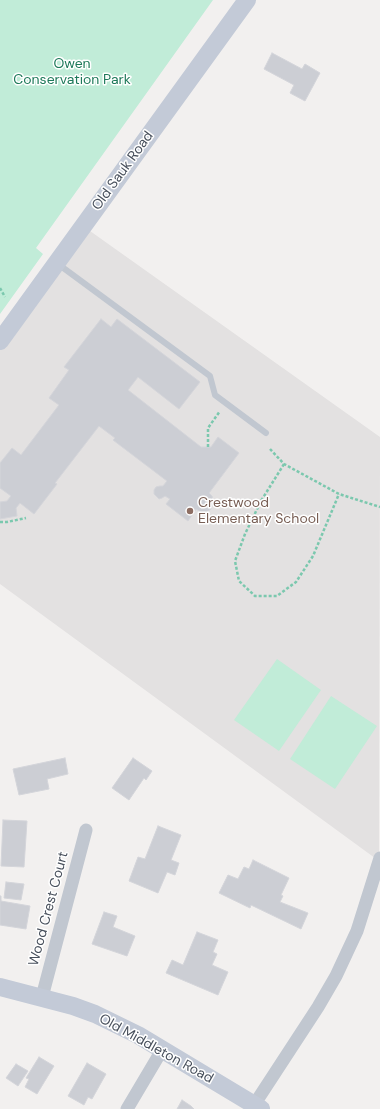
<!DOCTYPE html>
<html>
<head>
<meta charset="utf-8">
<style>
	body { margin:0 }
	canvas { display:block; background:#f2f0ef }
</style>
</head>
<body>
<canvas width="380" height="1109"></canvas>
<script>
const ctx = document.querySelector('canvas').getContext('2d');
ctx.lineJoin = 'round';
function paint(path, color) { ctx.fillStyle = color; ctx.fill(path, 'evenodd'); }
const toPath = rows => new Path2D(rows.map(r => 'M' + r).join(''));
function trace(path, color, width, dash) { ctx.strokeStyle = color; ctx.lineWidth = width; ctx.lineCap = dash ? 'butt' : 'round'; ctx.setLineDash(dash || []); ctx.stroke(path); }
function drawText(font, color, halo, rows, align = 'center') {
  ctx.font = font + ' "DM Sans",sans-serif'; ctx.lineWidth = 3; ctx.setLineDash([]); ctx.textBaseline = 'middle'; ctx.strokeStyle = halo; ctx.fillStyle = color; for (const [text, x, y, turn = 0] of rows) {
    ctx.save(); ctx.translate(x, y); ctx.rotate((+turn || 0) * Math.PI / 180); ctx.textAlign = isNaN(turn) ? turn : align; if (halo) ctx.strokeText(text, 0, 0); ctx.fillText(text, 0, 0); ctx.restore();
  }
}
paint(toPath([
	[83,226,380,437,379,861,0,584,0,341]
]), '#e3e1e1');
paint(toPath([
	[0,0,213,0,36,248,43,254,0,314],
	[277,659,321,690,279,751,234,720],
	[331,696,377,726,335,789,290,759]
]), '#c1ecd8');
const building = toPath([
	[272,53,302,69,305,64,320,73,305,101,290,93,294,85,264,69,272,53],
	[101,319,111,327,117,319,200,382,179,409,138,377,128,390,201,447,211,447,218,437,239,453,209,493,212,496,213,501,211,509,206,512,201,512,196,509,188,521,166,504,170,499,165,496,162,498,159,499,154,494,154,490,156,487,160,486,163,486,167,481,113,440,115,438,99,426,55,483,57,484,34,514,20,503,16,508,17,516,0,519,0,502,7,501,11,496,0,488,0,463,12,448,21,455,59,405,49,398,69,370,64,367,101,319],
	[65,758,68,774,47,779,49,789,19,795,13,769,65,758],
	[133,758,152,771,146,780,144,778,129,800,112,788,133,758],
	[3,820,27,821,24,867,1,866,3,820],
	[158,826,181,835,171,860,179,863,175,875,167,872,158,893,129,881,138,857,145,859,158,826],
	[253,860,289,878,281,895,283,896,280,902,308,913,301,929,251,905,250,908,219,893,228,875,238,879,244,867,249,869,253,860],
	[6,882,24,884,21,900,4,898,6,882],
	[0,896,1,896,1,901,30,906,26,929,0,925,0,896],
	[104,912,117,916,113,927,135,936,127,956,92,944,104,912],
	[197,932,218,940,213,952,217,954,212,965,228,972,218,995,166,973,172,960,183,965,197,932],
	[39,1057,54,1066,37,1094,25,1087,29,1079,26,1078,39,1057],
	[87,1063,106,1074,92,1099,88,1097,84,1105,68,1096,87,1063],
	[16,1064,28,1071,18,1086,6,1078,16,1064],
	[182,1100,191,1106,194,1109,177,1109,182,1100]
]);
paint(building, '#ccced4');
trace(building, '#d4d5da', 1);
trace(toPath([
	[0,288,5,297],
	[208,447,208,428,220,411],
	[270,449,284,464,339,494,380,507],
	[284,464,261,501,245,534,235,561,239,581,255,596,277,596,296,582,313,556,339,494],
	[0,522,7,522,26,518]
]), '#7bc8ae', 2.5, [3, 2]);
trace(toPath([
	[58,264,210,376,215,395,266,433]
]), '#c1c7d0', 6);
trace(toPath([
	[42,997,86,830],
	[254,1105,318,1007,336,976,357,931,380,858],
	[127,1109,162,1050]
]), '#c1c7d0', 13);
trace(toPath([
	[0,341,247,0],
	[0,987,73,1006,95,1014,138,1035,261,1109]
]), '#c3cad7', 18);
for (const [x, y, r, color] of [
	[190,511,4,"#8d6e63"]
]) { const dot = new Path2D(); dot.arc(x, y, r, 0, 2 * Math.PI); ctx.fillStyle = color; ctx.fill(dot); trace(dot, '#fff', 1.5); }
drawText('14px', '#1d7959', '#fff', [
	["Owen",72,64],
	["Conservation Park",72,80]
]);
drawText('14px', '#48505c', '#fff', [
	["Old Sauk Road",123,171,-54],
	["Wood Crest Court",49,909,-75],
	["Old Middleton Road",156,1049,29]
]);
drawText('14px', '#785e54', '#fff', [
	["Crestwood",198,503],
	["Elementary School",198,519]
], 'left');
</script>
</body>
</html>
